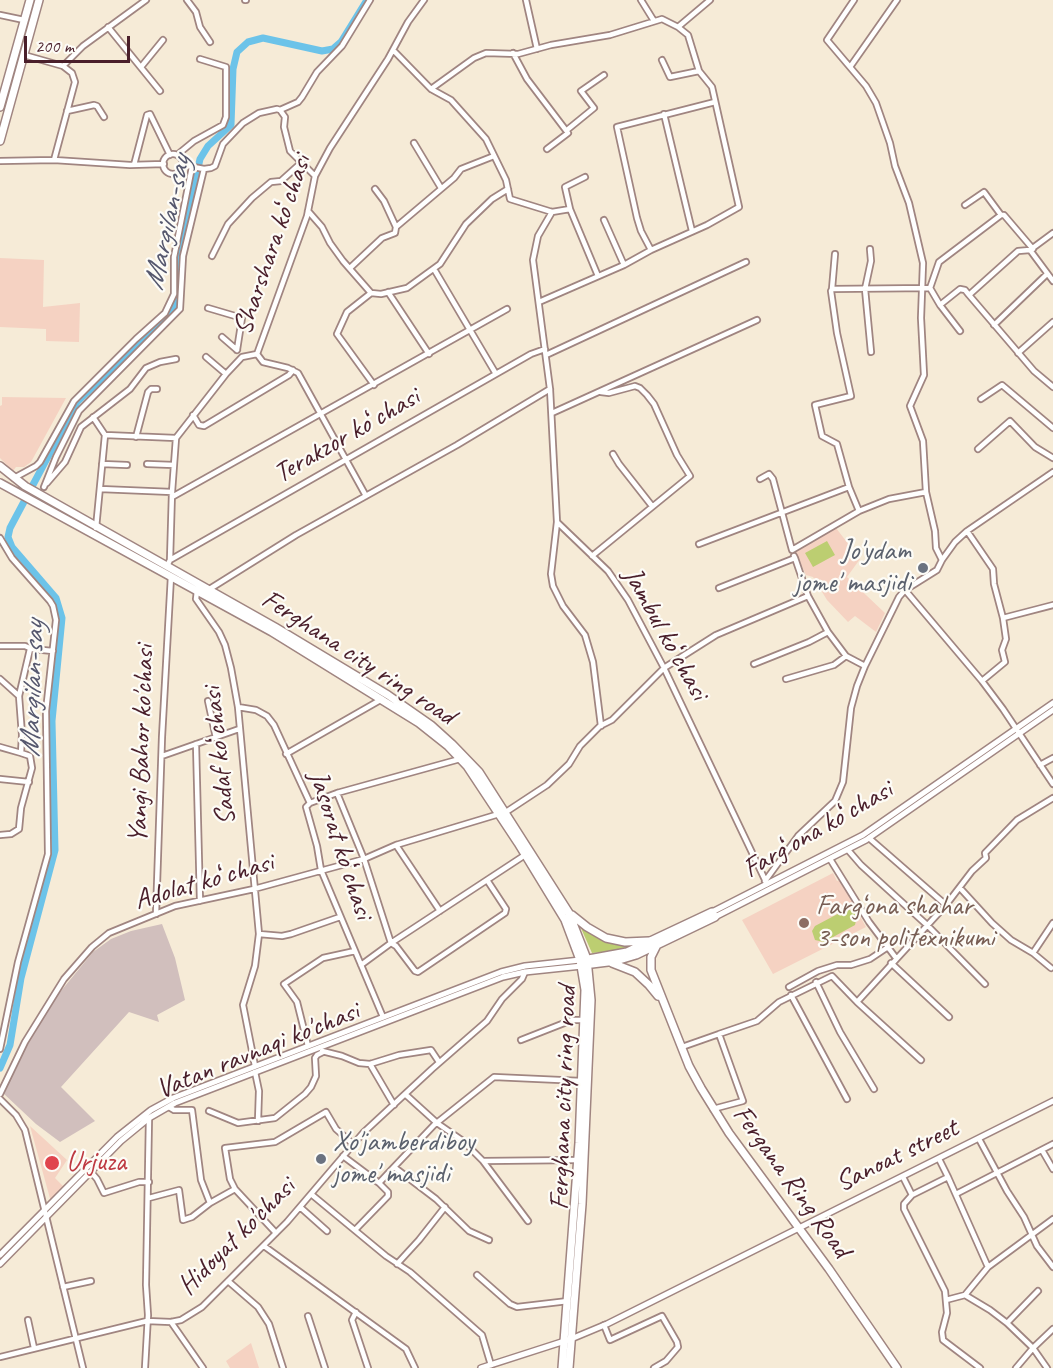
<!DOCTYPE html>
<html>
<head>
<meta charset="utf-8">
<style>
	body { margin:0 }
	#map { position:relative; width:1053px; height:1368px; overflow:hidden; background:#f6ebd7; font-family:Caveat,sans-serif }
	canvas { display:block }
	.scale { position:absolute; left:24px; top:36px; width:106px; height:27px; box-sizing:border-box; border:3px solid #4a1f2b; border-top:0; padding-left:8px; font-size:18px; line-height:21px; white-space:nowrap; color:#4a1f2b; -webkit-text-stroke:4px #fdfcf7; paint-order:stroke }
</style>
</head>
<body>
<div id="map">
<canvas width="1053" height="1368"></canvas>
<div class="scale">200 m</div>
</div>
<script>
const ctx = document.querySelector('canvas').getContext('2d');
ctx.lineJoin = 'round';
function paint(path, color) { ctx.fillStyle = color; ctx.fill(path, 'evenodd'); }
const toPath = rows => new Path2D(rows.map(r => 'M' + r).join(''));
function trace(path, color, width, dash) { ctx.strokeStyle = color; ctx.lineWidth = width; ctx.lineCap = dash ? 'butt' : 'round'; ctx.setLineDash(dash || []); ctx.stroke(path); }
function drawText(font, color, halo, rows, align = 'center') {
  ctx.font = font + ' Caveat,sans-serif'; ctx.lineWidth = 4.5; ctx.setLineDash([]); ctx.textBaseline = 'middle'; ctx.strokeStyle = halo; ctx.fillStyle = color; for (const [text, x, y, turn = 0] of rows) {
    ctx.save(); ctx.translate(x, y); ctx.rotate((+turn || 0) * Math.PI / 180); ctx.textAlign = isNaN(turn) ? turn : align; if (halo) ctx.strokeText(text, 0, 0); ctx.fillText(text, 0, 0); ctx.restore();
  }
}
paint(toPath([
	[0,258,44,260,43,307,80,303,79,342,46,341,46,329,0,327],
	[2,397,66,398,31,462,24,467,16,467,13,471,0,458,0,406,2,405],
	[836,528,860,559,847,577,885,613,876,632,855,616,848,622,827,600,813,577,806,575,795,552],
	[833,873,837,881,840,880,866,927,773,974,742,920],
	[30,1126,67,1160,55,1178,64,1187,51,1202],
	[251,1343,259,1368,230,1368,226,1361]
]), '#f5d2c2');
paint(toPath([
	[162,924,175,958,185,1000,157,1015,159,1022,129,1012,61,1087,95,1121,60,1142,36,1124,3,1093,34,1030,56,997,93,952,111,939,131,931]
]), '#d1bfbd');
paint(toPath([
	[827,541,835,555,813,567,805,553],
	[847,909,853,911,857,916,855,925,824,942,815,940,812,931,815,926],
	[580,926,607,941,637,944,617,951,592,953]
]), '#bcce71');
trace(toPath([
	[0,1068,10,1045,21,978,55,850,52,721,62,618,56,598,12,547,8,537,10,528,77,402,169,314,175,306,178,293,178,260,200,159,208,146,231,125,233,69,237,52,248,42,263,38,322,51,333,49,341,42,367,0]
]), '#6cc3e9', 7);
const minor = toPath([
	[187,0,196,12,200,27,210,42],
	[245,0,246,0],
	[526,0,537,49],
	[641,0,654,21],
	[854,0,827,40,866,86,876,103,890,143,895,166,909,203,923,263,921,318,924,375,910,406,923,441,926,492,935,531,936,548,942,560],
	[0,15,24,20],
	[108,27,160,91],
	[678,27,710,0],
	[393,50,431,89,451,100,486,139,506,180,510,199,552,212,570,209,598,276],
	[513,53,527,79,568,133,547,149],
	[24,55,63,66,83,46,146,0],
	[662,60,670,77,699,71],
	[141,67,163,40],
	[850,67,897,0],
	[431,89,474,58,486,53,518,54,551,45,610,35,662,19,678,27,688,35,699,71,712,87,739,207,707,225,651,250,624,265,539,302],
	[280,110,298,102,302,97,317,72,342,46,370,0],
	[67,111,94,105,97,106,104,117],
	[664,114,692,231],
	[567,130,594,108,581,91,604,75],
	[414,143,441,188],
	'163 164a10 10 0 1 1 20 0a10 10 0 1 1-20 0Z',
	[177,155,194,141,223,125,226,117,226,67,200,59],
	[54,160,75,82,72,73,63,66],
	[0,161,54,160,130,165,164,164],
	[134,165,147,115,150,114,170,155],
	[183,165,204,169,211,168,215,166,223,144,243,123,259,113,277,109,280,110,285,117,284,127,290,151,315,176],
	[375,189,384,201,396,227],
	[965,205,984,192,1001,215,1004,215,1033,249],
	[570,209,565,187,585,177],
	[308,211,322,227,330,243,343,261,371,293,381,294,407,288,440,264,466,224,492,199,508,189],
	[552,212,538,236,533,260,550,389,557,522,608,571,628,600,664,668,767,884],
	[604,220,624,265],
	[1053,233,1030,250,1053,281],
	[870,249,871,261,865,289,871,352],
	[651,250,641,231,637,218,617,127,715,102],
	[212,256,228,224,252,198,271,182,281,181,301,163],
	[350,268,382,238,395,233,396,227,454,178,461,169,494,156],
	[434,269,496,374],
	[930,288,940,305,960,289,965,290,969,295,1018,251,1030,250],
	[832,289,835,254],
	[388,292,429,354],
	[371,293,347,312,337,334,374,385],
	[969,295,1034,371,1053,387],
	[940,305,960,331],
	[208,308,242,318,237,350],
	[994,325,1047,274],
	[222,337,237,350],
	[1018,353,1053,322],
	[257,354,263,362,288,368,298,373,366,496],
	[546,355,746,262],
	[206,357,226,374],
	[981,399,1002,385,1053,428],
	[552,413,757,320],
	[193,415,199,425,204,426,289,375,293,370],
	[93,417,105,435],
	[136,437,148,392,151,389,157,389],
	[978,449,1010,421,1035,447,1053,458],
	[613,454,619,464,652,506],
	[102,464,127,465],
	[147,464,174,465],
	[14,478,36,466,40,462,74,401,136,339,165,313,174,294,174,257,192,167],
	[760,479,769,474,773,479,792,550,859,511,849,487,837,444,822,436,815,405,851,396,837,333,831,291,832,289,930,288,939,262,1001,215],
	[47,483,65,462,81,427,130,389,146,368,160,362,176,359],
	[44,487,56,457,79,411,180,309,183,256,204,169],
	[100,489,172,492],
	[172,497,507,309],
	[859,511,889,499,926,492],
	[557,522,551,574,553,586,563,606,585,635,593,662,601,726],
	[96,528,105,435,176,438],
	[967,531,993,569,994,584,1003,618,1053,605],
	[0,538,12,558,50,601,53,606,56,620,46,711,48,854,18,962,0,1049],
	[699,544,849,487],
	[592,556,690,476,677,455,654,404,647,395,640,388,635,386,609,393,601,392],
	[170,560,531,354,545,349],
	[167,566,170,560,172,492,176,438,226,374,242,357,257,354,307,216,315,176,330,148,388,59,408,22,424,0],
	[719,588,795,558,794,556],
	[208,590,296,535,457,445,550,389],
	[905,590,982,681,1003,709,1053,784],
	[197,591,196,599,219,632,225,645,231,668,238,707,259,934,255,966,243,1005,255,1066],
	[828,632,846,656,865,666],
	[0,646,25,646,32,649,53,651],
	[754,664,809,642,828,632,808,596],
	[0,679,19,696],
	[786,679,834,665,846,656],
	[982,681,1005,662,1002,650,1006,639,1003,618],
	[208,701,216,738],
	[238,707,256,710,267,716,274,725,310,803,306,807,317,846,321,870,383,1017],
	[196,744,200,901],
	[0,747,21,753],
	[286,754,382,699],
	[162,756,239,729],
	[1040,765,1053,758],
	[0,779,29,782],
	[337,793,364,859,391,943,396,946,415,971,418,972,505,913,506,909,487,880],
	[310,803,337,793,460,759],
	[506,812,547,785,569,764,580,746,600,726,612,720,664,668,716,635,808,596,795,558],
	[0,835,11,834,19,829,21,808,32,768,30,756,21,753,22,735,19,696,30,649],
	[869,838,946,905],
	[396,845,440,911],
	[848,850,861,865,927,925,985,984],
	[830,859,869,922,896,958],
	[765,881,798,836,835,801,843,782,851,708,857,686,865,666,899,597,905,590,937,570,942,560,955,542,967,531,1053,472],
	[960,888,992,923,1011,940,1033,953,1051,968],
	[156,914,162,737,171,576],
	[259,934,282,936,291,934,340,917],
	[1033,953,1053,923],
	[891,963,949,1017],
	[361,965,391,943,525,855],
	[816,982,840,1032,874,1089],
	[789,987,818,971,837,965,851,965,870,959,888,947],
	[791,995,847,1099],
	[857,1002,946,905,972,871,986,858,985,853,1017,820,1053,798],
	[719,1034,757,1021,779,1002,832,976,857,1002,921,1060],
	[521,1040,572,1020,584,1020],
	[308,1046,297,1002,284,984,323,958,355,951],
	[682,1047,719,1034,743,1101,713,1109],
	[322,1051,342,1056,359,1063,370,1064,399,1055,431,1050,439,1062],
	[370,1064,394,1105],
	[255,1072,259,1091,258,1121],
	[0,1094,25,1042,64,979,92,947,109,933,175,906,254,889,364,859,396,845,499,814],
	[405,1094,437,1123,463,1141,483,1161,578,1160],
	[0,1099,16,1115,25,1130,83,1368],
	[169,1107,174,1110,192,1110,201,1180,210,1203],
	[209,1111,238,1123,275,1118,305,1094,311,1087,316,1076,315,1058,317,1055,323,1052],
	[979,1139,1007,1191,1024,1217,1037,1246,1053,1267],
	[1042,1150,1053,1169],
	[343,1156,379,1183,394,1167,436,1199,469,1231,489,1240],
	[939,1159,948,1177],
	[483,1161,528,1221],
	[394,1167,434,1125,494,1077,582,1081],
	[91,1172,97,1179,104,1193,139,1182,149,1182],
	[903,1177,912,1195,904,1204,904,1209,945,1291,947,1313,942,1332,943,1340,980,1368],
	[311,1194,386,1256,410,1272,482,1335,491,1365],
	[956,1194,1053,1144],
	[912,1195,948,1177,988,1267,965,1295],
	[149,1198,179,1190,183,1220,192,1217,210,1203,235,1189],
	[300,1207,327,1231],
	[355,1230,388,1196,388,1192,379,1183],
	[276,1233,235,1189,230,1179,225,1148,275,1142,326,1112,336,1129,353,1144],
	[264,1246,406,1349,415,1368],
	[397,1264,419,1240,445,1207],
	[988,1267,1053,1219],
	[477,1275,510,1304,517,1307,568,1301],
	[228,1281,258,1307,269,1324,283,1368],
	[63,1287,91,1281],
	[946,1300,965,1295,990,1310,1007,1323,1033,1348,1047,1368],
	[356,1312,352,1320,368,1368],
	[308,1316,325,1368],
	[28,1320,34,1348],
	[171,1322,203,1368],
	[1007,1323,1038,1291],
	[604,1325,610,1340,662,1316,677,1342,678,1347,666,1361,654,1368],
	[0,1357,147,1321,171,1322,181,1320,202,1307,287,1222,363,1133,432,1069,487,1021,502,999,522,979,525,972],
	[145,1368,148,1315,146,1285,149,1118],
	[1016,1368,1033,1348,1053,1329]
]);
const major = toPath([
	[712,912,863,835,1053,703],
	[715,917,866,840,1053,710],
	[0,1255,117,1137,151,1110,173,1098,501,972,525,966,580,960],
	[0,1264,121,1141,149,1118,175,1103,503,977,525,972,582,966],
	[481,1368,571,1339,607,1324,1053,1101]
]);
const highway = toPath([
	[0,107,30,0],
	[0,141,39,0],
	[0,466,25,486,275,627,388,695,431,725,452,744,479,772,569,913,587,959,591,1000,582,1204,569,1368],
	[0,483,272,632,419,723,448,746,467,766,518,843,565,920,580,960,585,990,579,1143,562,1368],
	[572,915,587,927,606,938,625,942,649,941],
	[657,945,651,957,651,970,689,1066,701,1088,729,1133,829,1269,897,1368],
	[583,960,627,952,712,912,715,917,636,955,616,961,584,965],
	[612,963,635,972,649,985,658,996]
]);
trace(minor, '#a08581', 8);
trace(major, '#a08581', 8);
trace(highway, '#a08581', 10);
trace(minor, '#fff', 4.5);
trace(major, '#fff', 5);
trace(highway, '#fff', 7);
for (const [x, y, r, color] of [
	[923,568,6,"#6b7280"],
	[804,923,6,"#8d6e63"],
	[321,1159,6,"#6b7280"],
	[52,1163,8,"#e0444e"]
]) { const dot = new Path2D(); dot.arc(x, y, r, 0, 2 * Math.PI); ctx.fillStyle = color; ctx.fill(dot); trace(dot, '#fdfcf7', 2); }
drawText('28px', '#4a1f2b', '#fdfcf7', [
	["Sharshara koʻchasi",273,245,-71],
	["Terakzor koʻchasi",347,436,-30],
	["Jambul koʻchasi",665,634,61],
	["Ferghana city ring road",358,658,33],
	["Yangi Bahor ko'chasi",142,744,-88],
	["Sadaf koʻchasi",220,756,-96],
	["Fargʻona koʻchasi",818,830,-30],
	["Jasorat koʻchasi",340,845,72],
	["Adolat koʻchasi",204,882,-16],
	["Vatan ravnaqi ko'chasi",258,1051,-22],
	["Ferghana city ring road",564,1098,-88],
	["Sanoat street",897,1156,-26],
	["Fergana Ring Road",791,1182,54],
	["Hidoyat ko'chasi",237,1237,-45]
]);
drawText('28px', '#5b616d', '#fdfcf7', [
	["Jo'ydam",911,552],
	["jome' masjidi",911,584],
	["Xo'jamberdiboy",333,1143,"left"],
	["jome' masjidi",333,1175,"left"]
], 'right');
drawText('28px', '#785e54', '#fdfcf7', [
	["Farg‘ona shahar",816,907],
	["3-son politexnikumi",816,939]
], 'left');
drawText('28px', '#be3a42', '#fdfcf7', [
	["Urjuza",66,1163]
], 'left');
drawText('italic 30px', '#56586e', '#fdfcf7', [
	["Margilan-say",168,223,-78],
	["Margilan-say",33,689,-88]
]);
</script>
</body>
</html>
